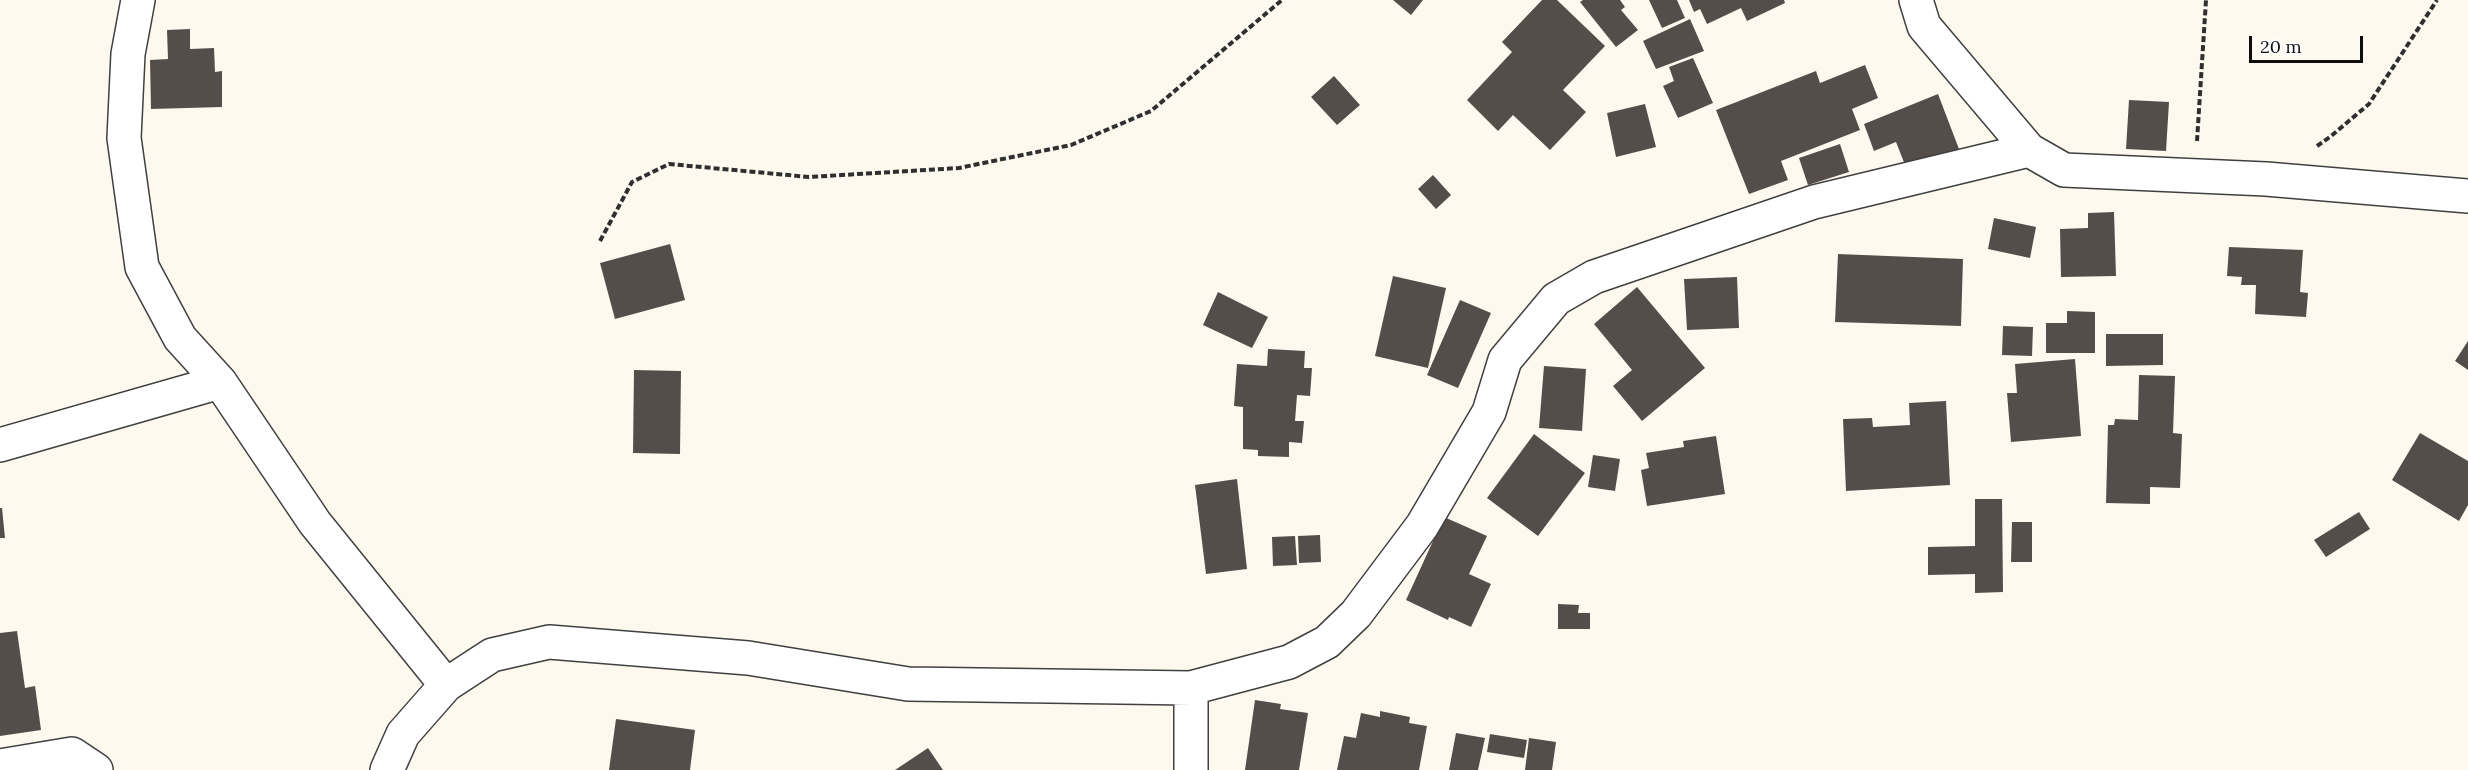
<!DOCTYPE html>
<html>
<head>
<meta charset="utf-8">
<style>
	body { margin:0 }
	#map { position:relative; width:2468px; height:770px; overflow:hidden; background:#fdf9ee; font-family:Lora,serif }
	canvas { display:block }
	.scale { position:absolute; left:2249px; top:36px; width:114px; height:27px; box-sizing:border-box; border:3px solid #0d0d0d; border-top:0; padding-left:8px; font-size:18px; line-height:21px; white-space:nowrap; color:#0d0d0d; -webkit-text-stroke:4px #fff; paint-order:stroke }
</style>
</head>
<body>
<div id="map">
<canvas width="2468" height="770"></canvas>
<div class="scale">20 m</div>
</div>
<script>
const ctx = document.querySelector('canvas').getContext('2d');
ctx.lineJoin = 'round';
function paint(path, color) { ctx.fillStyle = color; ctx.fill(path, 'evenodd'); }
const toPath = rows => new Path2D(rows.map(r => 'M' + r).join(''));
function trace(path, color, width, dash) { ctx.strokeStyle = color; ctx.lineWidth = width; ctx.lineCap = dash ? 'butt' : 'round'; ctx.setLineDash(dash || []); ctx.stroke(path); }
paint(toPath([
	[1393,0,1423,0,1411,15],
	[1542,0,1557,0,1605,46,1563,90,1586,112,1550,150,1513,115,1498,131,1467,100,1512,52,1502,42],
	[1583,0,1620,0,1625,7,1621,10,1638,30,1616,47,1580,2],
	[1649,0,1677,0,1685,18,1662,28],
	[1689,0,1784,0,1785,3,1747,21,1741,8,1707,24,1700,9,1694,12],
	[1690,19,1704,51,1656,69,1643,41],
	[190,29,190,49,214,48,215,72,222,71,222,107,151,109,150,60,168,59,167,30],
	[1693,58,1713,103,1678,118,1663,86,1674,81,1669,67],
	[1865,65,1878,98,1852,109,1860,130,1781,161,1788,180,1749,194,1716,110,1816,71,1820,83],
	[1334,76,1360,105,1337,125,1311,97],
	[1938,94,1959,149,1907,170,1896,142,1874,151,1864,124],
	[2129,100,2169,102,2166,151,2126,149],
	[1645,104,1656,147,1616,157,1607,113],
	[1840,144,1849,172,1808,185,1799,158],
	[1433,175,1451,195,1436,209,1418,189],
	[2114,212,2116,276,2061,277,2060,229,2088,228,2088,213],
	[1994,218,2036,227,2030,258,1988,249],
	[670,244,685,300,615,319,600,263],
	[2229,247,2303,250,2300,292,2308,293,2306,317,2255,314,2256,285,2241,285,2242,277,2227,276],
	[1838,254,1963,259,1961,326,1835,322],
	[1393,276,1446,288,1428,368,1375,356],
	[1737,277,1739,328,1687,330,1684,279],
	[1637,287,1705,368,1642,421,1613,386,1632,370,1594,324],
	[1218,292,1268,317,1252,348,1203,325],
	[1460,300,1491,313,1458,388,1427,375],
	[2067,311,2095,312,2095,353,2046,353,2046,323,2067,323],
	[2003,326,2033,327,2032,356,2002,355],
	[2106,334,2163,334,2163,365,2106,366],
	[2468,341,2468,370,2455,361],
	[1268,349,1305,351,1304,368,1312,368,1310,396,1297,395,1295,421,1304,421,1302,443,1289,442,1289,457,1258,456,1258,450,1243,449,1243,407,1234,406,1237,364,1267,366],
	[2075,359,2081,436,2011,442,2007,393,2017,393,2015,364],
	[1544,366,1586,369,1582,431,1539,428],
	[634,370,681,371,680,454,633,453],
	[2139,375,2175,376,2173,433,2182,434,2180,488,2150,487,2150,504,2106,503,2108,425,2114,425,2115,419,2138,420],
	[1946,401,1950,485,1846,491,1843,419,1872,418,1873,427,1910,425,1909,403],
	[2420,433,2468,461,2468,505,2459,521,2392,480],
	[1534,434,1585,473,1538,536,1487,498],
	[1716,436,1725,494,1647,506,1641,470,1649,468,1646,453,1684,447,1683,441],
	[1593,455,1620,459,1615,491,1588,487],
	[1237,479,1247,569,1206,574,1195,485],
	[1975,499,2002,499,2003,592,1975,593,1975,574,1928,575,1928,547,1975,546],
	[0,508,2,508,5,538,0,538],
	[2359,512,2370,529,2326,557,2314,540],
	[1444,517,1487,536,1469,574,1491,584,1471,627,1449,617,1448,620,1406,600],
	[2012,522,2032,522,2032,562,2011,562],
	[1320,535,1321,562,1299,563,1298,536],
	[1295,536,1297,565,1273,566,1272,537],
	[1558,604,1579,605,1578,613,1590,613,1590,629,1558,629],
	[17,631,25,688,35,686,41,730,0,736,0,633],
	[1255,700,1281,704,1280,709,1308,713,1299,770,1245,770],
	[1380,711,1410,717,1409,723,1427,726,1419,770,1337,770,1344,736,1356,738,1361,713,1380,717],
	[616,719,695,730,690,770,609,770],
	[1456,733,1485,738,1478,770,1449,770],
	[1490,734,1527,740,1524,758,1487,752],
	[1529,738,1556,742,1552,770,1525,770],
	[928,748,943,770,895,770]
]), '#554d4a');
const minor = toPath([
	[138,0,128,54,124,138,142,267,180,338,220,382,315,523,446,685],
	[1916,0,1924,26,2029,150,2064,170,2266,179,2468,196],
	[0,445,220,382],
	[1191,688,1191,770],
	[0,766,72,754,96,770],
	[387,770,403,734,446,685,492,655,549,642,748,658,908,684,1191,688,1289,662,1327,642,1356,614,1422,526,1489,412,1505,360,1556,299,1594,277,1814,202,2029,150]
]);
trace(minor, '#404040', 36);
trace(toPath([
	[2197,141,2206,0],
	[2317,146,2330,137,2369,104,2437,0],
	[600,241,632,182,669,164,809,177,959,168,1071,145,1151,111,1282,0]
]), '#2f2f2f', 4, [6, 3]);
trace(minor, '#fff', 33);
</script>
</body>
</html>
